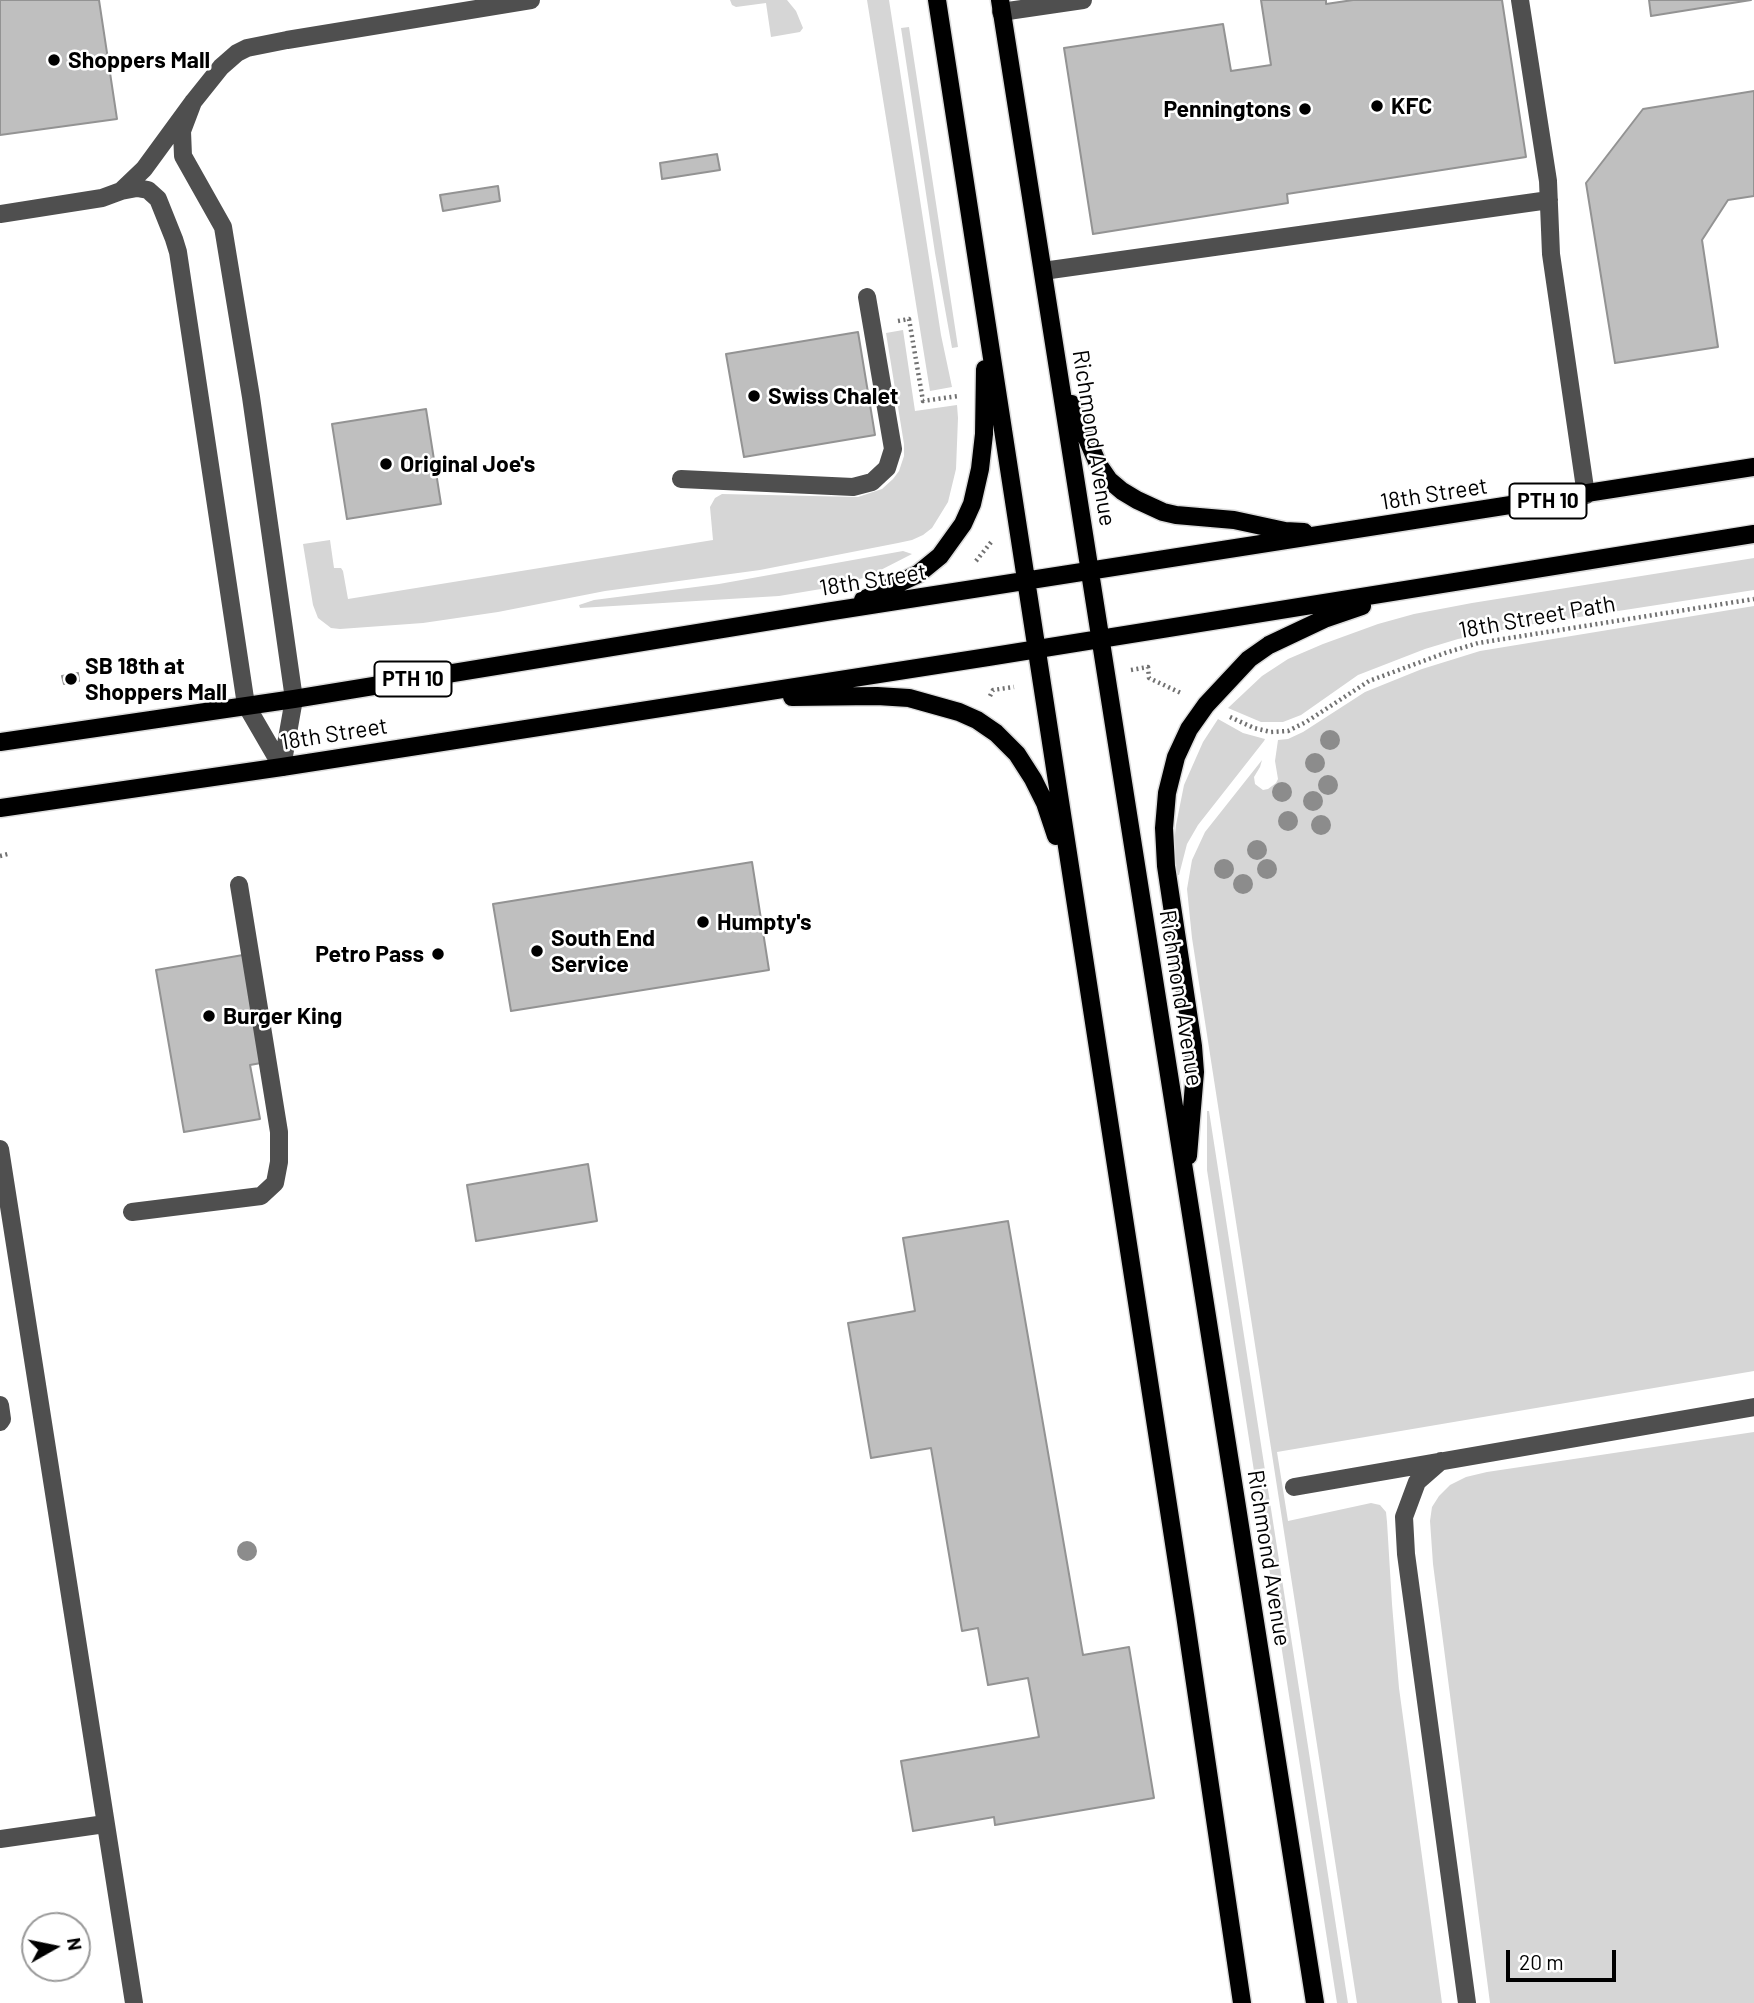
<!DOCTYPE html>
<html>
<head>
<meta charset="utf-8">
<style>
	body { margin:0 }
	#map { position:relative; width:1754px; height:2003px; overflow:hidden; background:#fff; font-family:Barlow,sans-serif }
	canvas { display:block }
	.north { position:absolute; left:21px; top:1912px; width:70px; height:70px; box-sizing:border-box; background:#fff; border:2px solid #999; border-radius:50%; rotate:81deg; font-size:19px; font-weight:700; line-height:28px; text-align:center; color:#000 }
	.north::after { content:''; display:block; margin:auto; width:24px; height:32px; background:#000; clip-path:polygon(50% 0,100% 100%,50% 72%,0 100%) }
	.scale { position:absolute; left:1506px; top:1950px; width:110px; height:32px; box-sizing:border-box; border:4px solid #000; border-top:0; padding-left:9px; font-size:21px; line-height:24px; white-space:nowrap; color:#000; -webkit-text-stroke:5px #fff; paint-order:stroke }
</style>
</head>
<body>
<div id="map">
<canvas width="1754" height="2003"></canvas>
<div class="north">N</div>
<div class="scale">20 m</div>
</div>
<script>
const ctx = document.querySelector('canvas').getContext('2d');
ctx.lineJoin = 'round';
function paint(path, color) { ctx.fillStyle = color; ctx.fill(path, 'evenodd'); }
const toPath = rows => new Path2D(rows.map(r => 'M' + r).join(''));
function trace(path, color, width, dash) { ctx.strokeStyle = color; ctx.lineWidth = width; ctx.lineCap = dash ? 'butt' : 'round'; ctx.setLineDash(dash || []); ctx.stroke(path); }
function drawText(font, color, halo, rows, align = 'center') {
  ctx.font = font + ' Barlow,sans-serif'; ctx.lineWidth = 5; ctx.setLineDash([]); ctx.textBaseline = 'middle'; ctx.strokeStyle = halo; ctx.fillStyle = color; for (const [text, x, y, turn = 0] of rows) {
    ctx.save(); ctx.translate(x, y); ctx.rotate((+turn || 0) * Math.PI / 180); ctx.textAlign = isNaN(turn) ? turn : align; if (halo) ctx.strokeText(text, 0, 0); ctx.fillText(text, 0, 0); ctx.restore();
  }
}
paint(toPath([
	[730,0,787,0,796,11,803,28,800,32,771,37,766,3,736,7,732,5],
	[867,0,889,0,941,335,952,387,930,391],
	[909,27,958,347,952,348,935,253,901,28],
	[903,330,915,411,957,405,958,418,956,469,948,502,932,528,923,535,912,540,898,543,760,570,605,591,498,612,423,623,340,629,331,628,318,618,313,605,303,544,330,540,334,568,341,568,343,571,348,599,713,540,710,507,715,498,722,494,858,497,882,489,893,479,899,471,904,456,904,444,886,333],
	[903,551,912,554,867,577,821,589,779,596,580,608,579,605,594,600,719,584],
	[1754,558,1754,590,1521,626,1458,639,1425,649,1358,675,1301,715,1283,722,1261,722,1228,708,1262,676,1288,659,1323,644,1378,624,1414,614,1472,603],
	[1754,606,1754,1371,1277,1452,1288,1521,1371,1503,1380,1505,1386,1512,1387,1522,1392,1604,1399,1688,1442,2003,1357,2003,1192,938,1187,889,1192,860,1205,832,1262,760,1260,767,1254,777,1255,784,1263,790,1268,789,1276,783,1278,779,1275,761,1278,740,1288,739,1303,732,1365,692,1422,669,1480,651],
	[1218,719,1243,733,1265,739,1264,741,1198,825,1187,844,1179,875,1177,875,1174,844,1176,825,1184,785,1203,742],
	[1207,1111,1209,1111,1348,2003,1337,2003,1207,1170],
	[1754,1432,1754,2003,1490,2003,1433,1564,1430,1521,1432,1507,1439,1496,1450,1485,1466,1477,1487,1472]
]), '#d6d6d6');
const building = toPath([
	[0,0,99,0,117,119,0,135,0,0],
	[1261,0,1326,0,1326,4,1353,0,1502,0,1526,157,1287,194,1288,203,1093,234,1064,48,1223,24,1231,71,1271,65,1261,0],
	[1649,0,1751,0,1651,16,1649,0],
	[1754,91,1754,196,1728,200,1702,240,1718,347,1615,363,1586,183,1643,109,1754,91],
	[717,154,720,170,662,179,660,163,717,154],
	[498,186,500,201,443,211,440,195,498,186],
	[858,332,875,435,744,457,726,354,858,332],
	[426,409,441,504,347,519,332,424,426,409],
	[78,673,79,681,64,684,62,676,78,673],
	[752,862,769,970,511,1011,493,904,752,862],
	[243,955,261,1063,250,1065,260,1119,184,1132,156,970,243,955],
	[588,1164,597,1221,476,1241,467,1185,588,1164],
	[1008,1221,1083,1655,1129,1647,1154,1798,995,1825,994,1817,913,1831,901,1761,1039,1737,1028,1678,988,1685,978,1628,962,1631,931,1448,871,1458,848,1323,915,1311,903,1238,1008,1221]
]);
paint(building, '#bfbfbf');
trace(building, '#939393', 2);
const major = toPath([
	[937,0,1185,1615,1242,2003],
	[1000,0,1315,2003],
	[1072,404,1098,464,1109,480,1122,491,1137,500,1163,512,1176,515,1234,520,1285,531,1304,532],
	[863,600,918,574,940,556,963,524,972,504,980,469,984,434,985,369],
	[792,697,877,696,909,698,959,712,977,720,996,733,1017,754,1033,779,1045,803,1056,836],
	[0,742,294,699,826,612,1754,467],
	[0,808,282,767,988,657,1754,534],
	[1188,1156,1195,1072,1193,1046,1166,866,1164,828,1167,793,1176,757,1189,729,1206,705,1249,659,1269,645,1324,619,1362,606]
]);
trace(major, '#dbdbdb', 21);
trace(toPath([
	[898,321,909,319,923,401,959,396],
	[976,561,992,541],
	[1131,670,1148,667,1149,678,1183,694],
	[990,696,993,690,1014,687],
	[1230,717,1254,728,1271,732,1288,731,1306,722,1369,681,1445,653,1478,643,1754,599],
	[0,856,8,854]
]), '#717171', 4.5, [2, 3.5]);
trace(toPath([
	[1520,0,1548,181,1551,254,1586,495],
	[1001,12,1083,0],
	[193,102,182,131,183,156,223,227,251,397,294,699,282,767],
	[122,190,144,169,193,102,221,67,237,53,247,48,287,40,531,0],
	[0,214,102,198,121,191,137,188,148,190,158,199,174,239,178,252,246,705,282,767],
	[1043,271,1549,200],
	[681,479,853,487,872,482,887,468,893,449,867,297],
	[0,1149,134,2003],
	[132,1212,261,1196,275,1183,279,1162,279,1132,239,885],
	[0,1405,2,1419,0,1422],
	[1441,1461,1417,1482,1404,1517,1406,1554,1467,2003],
	[1294,1487,1754,1407],
	[0,1839,105,1824]
]), '#4f4f4f', 18);
trace(major, '#000', 18);
ctx.fillStyle = '#8c8c8c';
for (const [x, y] of [
	[1330,740],
	[1315,763],
	[1328,785],
	[1282,792],
	[1313,801],
	[1288,821],
	[1321,825],
	[1257,850],
	[1224,869],
	[1267,869],
	[1243,884],
	[247,1551]
]) { ctx.beginPath(); ctx.arc(x, y, 10, 0, 2 * Math.PI); ctx.fill(); }
for (const [x, y, r, color] of [
	[54,60,7,"#000"],
	[1377,106,7,"#000"],
	[1305,109,7,"#000"],
	[754,396,7,"#000"],
	[386,464,7,"#000"],
	[71,679,7,"#000"],
	[703,922,7,"#000"],
	[537,951,7,"#000"],
	[438,954,7,"#000"],
	[209,1016,7,"#000"]
]) { const dot = new Path2D(); dot.arc(x, y, r, 0, 2 * Math.PI); ctx.fillStyle = color; ctx.fill(dot); trace(dot, '#fff', 2.5); }
for (const [x, y, w] of [
	[1548,501,77],
	[413,679,77]
]) { const box = new Path2D(); box.roundRect(x - w / 2, y - 17.5, w, 35, 5); ctx.fillStyle = '#fff'; ctx.fill(box); trace(box, '#000', 2); }
drawText('bold 21px', '#000', null, [
	["PTH 10",1548,501],
	["PTH 10",413,679]
]);
drawText('bold 23px', '#000', '#fff', [
	["Shoppers Mall",68,60],
	["KFC",1391,106],
	["Penningtons",1291,109,"right"],
	["Swiss Chalet",768,396],
	["Original Joe's",400,464],
	["SB 18th at",85,666],
	["Shoppers Mall",85,692],
	["Humpty's",717,922],
	["South End",551,938],
	["Service",551,964],
	["Petro Pass",424,954,"right"],
	["Burger King",223,1016]
], 'left');
drawText('23px', '#000', '#fff', [
	["Richmond Avenue",1094,438,81],
	["18th Street",1434,494,-9],
	["18th Street",873,580,-9],
	["18th Street Path",1537,617,-10],
	["18th Street",334,734,-9],
	["Richmond Avenue",1181,998,81],
	["Richmond Avenue",1269,1558,81]
]);
</script>
</body>
</html>
